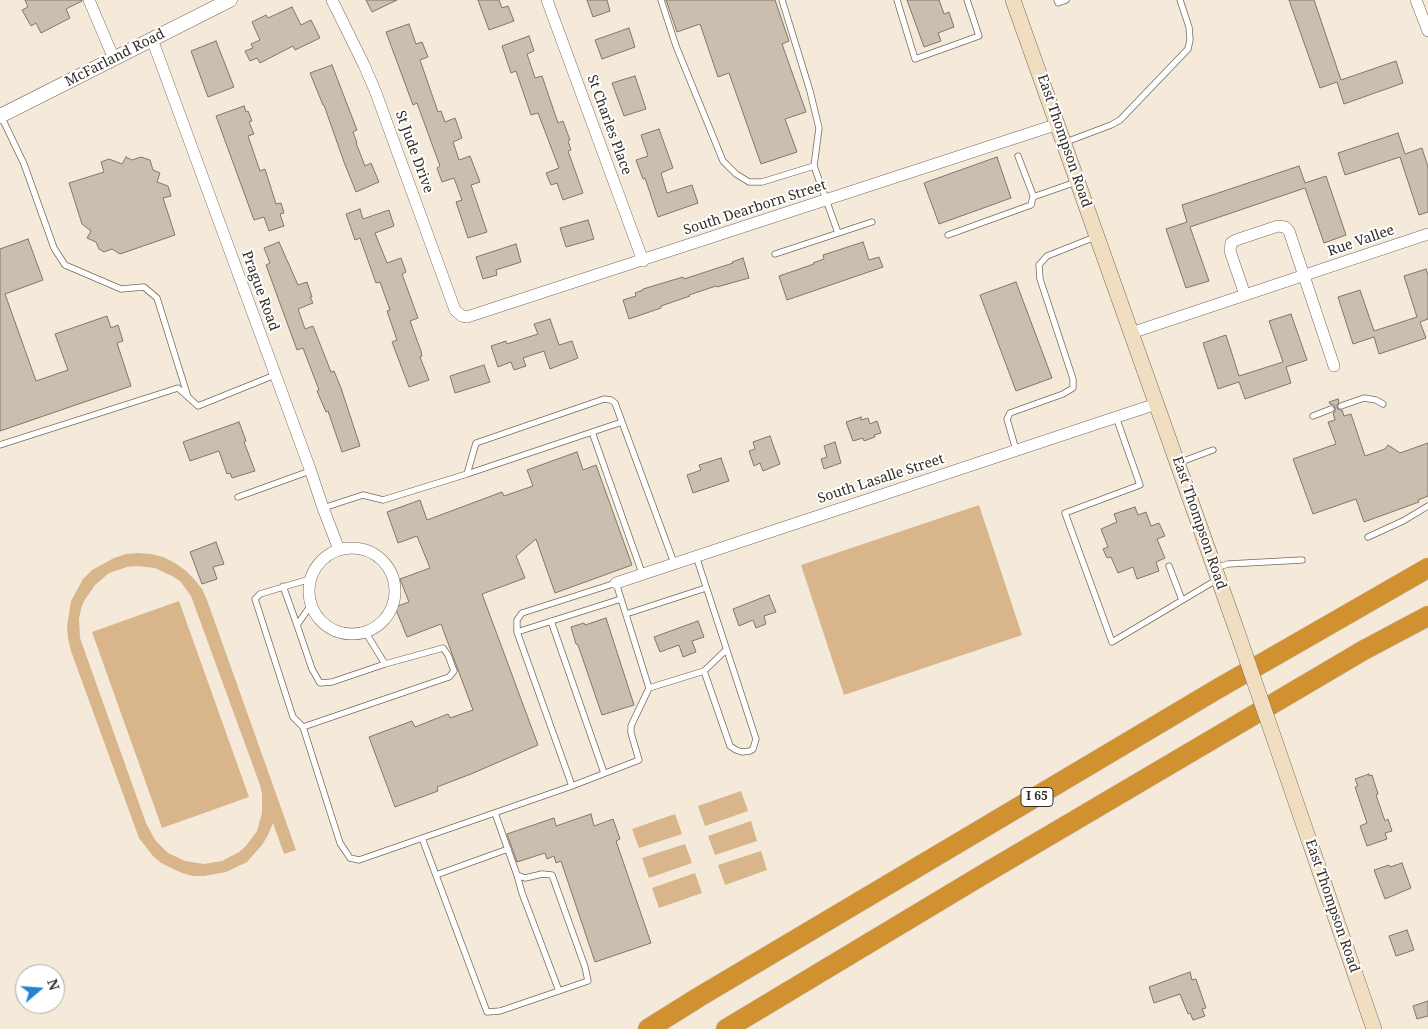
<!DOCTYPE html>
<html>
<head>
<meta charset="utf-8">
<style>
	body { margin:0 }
	#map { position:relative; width:1428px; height:1029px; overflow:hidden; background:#f5e9da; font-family:"Noto Serif",serif }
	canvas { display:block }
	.north { position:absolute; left:15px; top:964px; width:50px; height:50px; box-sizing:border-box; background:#fff; border:1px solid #adaba9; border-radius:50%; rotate:72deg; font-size:14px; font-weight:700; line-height:20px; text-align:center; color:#312d27 }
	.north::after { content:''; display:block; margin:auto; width:18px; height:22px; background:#2484d0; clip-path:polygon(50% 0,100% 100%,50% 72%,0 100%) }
</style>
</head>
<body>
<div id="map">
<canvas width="1428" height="1029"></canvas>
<div class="north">N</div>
</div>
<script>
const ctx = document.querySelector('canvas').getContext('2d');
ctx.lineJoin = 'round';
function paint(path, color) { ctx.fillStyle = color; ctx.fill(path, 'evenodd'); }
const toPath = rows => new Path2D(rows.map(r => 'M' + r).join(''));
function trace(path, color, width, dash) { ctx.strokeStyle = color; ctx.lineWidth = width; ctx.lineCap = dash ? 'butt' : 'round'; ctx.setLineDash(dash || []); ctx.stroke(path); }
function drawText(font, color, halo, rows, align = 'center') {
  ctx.font = font + ' "Noto Serif",serif'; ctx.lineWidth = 4; ctx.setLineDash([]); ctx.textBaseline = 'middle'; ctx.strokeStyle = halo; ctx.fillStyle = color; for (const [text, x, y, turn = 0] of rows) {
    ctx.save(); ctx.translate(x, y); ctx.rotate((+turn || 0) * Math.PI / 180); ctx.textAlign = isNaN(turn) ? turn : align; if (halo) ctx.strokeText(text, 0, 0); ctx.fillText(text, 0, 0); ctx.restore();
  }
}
paint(toPath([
	[979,505,1022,635,844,695,801,565],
	[138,553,151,554,163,557,175,563,185,570,194,579,202,589,207,600,296,850,284,854,273,823,268,835,262,845,247,862,226,872,204,876,193,876,182,873,161,863,153,856,139,838,71,651,68,639,67,626,71,601,83,579,92,570,114,558,126,554],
	[137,566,155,568,172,576,180,581,191,596,260,785,262,794,262,813,257,831,246,846,239,852,222,861,204,864,185,861,168,853,155,840,146,823,80,638,79,619,81,609,84,601,95,585,109,573,127,567],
	[179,601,249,797,162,828,92,632],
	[741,791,748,811,705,826,698,806],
	[675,814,682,834,639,848,632,829],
	[751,821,757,841,715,855,708,836],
	[685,844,692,863,649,878,642,858],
	[761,851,767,870,725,885,718,865],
	[695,873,702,893,659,908,652,888]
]), '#d8b58a');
const building = toPath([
	[25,0,82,0,82,1,66,9,70,18,41,33,36,23,31,26,22,10,28,7,25,0],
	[366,0,397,0,372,12,366,0],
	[478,0,499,0,502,8,508,6,514,21,489,30,478,0],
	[587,0,607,0,610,11,593,17,587,0],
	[666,0,775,0,789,41,782,44,806,112,785,119,797,152,761,164,729,73,718,77,700,24,677,32,666,0],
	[907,0,939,0,944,14,949,12,954,27,938,33,941,41,924,47,907,0],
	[1289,0,1314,0,1341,80,1396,61,1403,83,1344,104,1337,82,1320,88,1289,0],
	[292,7,301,25,311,20,320,38,295,50,293,46,260,63,257,58,250,61,245,51,253,48,251,44,260,40,252,22,266,15,268,18,292,7],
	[409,24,416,44,422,42,428,57,420,60,438,112,441,111,445,122,455,118,462,138,453,142,459,160,470,156,480,182,471,185,487,232,468,238,456,202,462,200,454,178,442,182,437,168,440,166,417,103,413,105,386,32,409,24],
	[629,28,635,47,602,59,595,40,629,28],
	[529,36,534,51,527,54,535,78,542,76,558,123,563,121,570,140,568,141,571,150,568,151,583,193,563,200,557,183,551,185,546,173,559,168,538,113,531,115,516,71,511,73,502,46,529,36],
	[216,41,234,87,208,97,191,51,216,41],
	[332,65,357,130,353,132,357,143,356,143,365,166,371,163,379,182,356,192,344,162,324,105,323,105,310,73,332,65],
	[635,76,646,109,624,116,612,83,635,76],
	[244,106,246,112,248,111,252,121,249,122,254,134,248,136,260,171,265,169,276,204,281,203,284,213,280,214,284,226,269,231,264,217,254,220,216,116,244,106],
	[659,129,673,168,661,173,667,193,692,185,698,203,658,217,645,178,643,179,636,160,648,156,641,135,659,129],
	[1398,133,1405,154,1422,148,1428,167,1428,212,1419,215,1400,157,1345,175,1338,153,1398,133],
	[126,157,132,160,141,157,150,160,153,170,160,173,157,182,168,186,171,196,163,198,175,235,120,254,112,249,104,252,99,249,96,242,87,238,91,231,82,224,69,183,104,172,101,162,109,159,122,164,126,157],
	[997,157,1011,198,939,224,924,183,997,157],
	[1299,166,1305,183,1326,176,1346,235,1324,243,1305,188,1190,227,1209,281,1186,288,1166,229,1187,222,1182,205,1299,166],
	[360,209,363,219,389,210,394,226,375,233,387,263,401,258,406,272,402,274,418,318,410,321,421,351,422,356,420,357,429,380,409,387,392,342,397,340,387,311,390,310,380,282,376,283,360,238,355,240,346,214,360,209],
	[588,220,594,239,566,247,560,228,588,220],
	[28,239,43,280,5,294,36,381,68,370,55,334,107,316,111,328,118,325,123,341,117,343,131,386,0,431,0,249,28,239],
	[279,242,298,285,307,282,312,297,310,297,313,303,298,309,305,329,313,326,331,372,334,371,341,388,360,446,342,452,328,411,326,412,317,391,319,390,303,348,297,350,266,265,270,263,264,248,279,242],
	[863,242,869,260,879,257,883,267,787,300,779,276,814,264,813,263,824,259,823,255,863,242],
	[516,244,521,262,496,270,497,275,483,279,476,257,516,244],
	[743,258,749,278,717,287,716,286,689,295,690,296,661,306,661,308,629,319,623,300,636,296,635,293,643,290,643,289,683,277,684,279,733,263,732,262,743,258],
	[1426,269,1428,275,1428,319,1420,322,1426,338,1379,354,1374,337,1353,344,1338,297,1360,290,1374,331,1417,317,1404,276,1426,269],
	[1016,282,1052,378,1016,391,980,295,1016,282],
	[1291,314,1307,360,1286,367,1291,383,1245,399,1239,382,1218,389,1203,343,1226,335,1239,376,1283,362,1269,321,1291,314],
	[550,319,559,345,572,341,578,358,550,369,544,351,523,358,526,366,514,370,511,362,498,367,491,346,506,341,507,344,538,334,534,324,550,319],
	[484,365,490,382,455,393,450,376,484,365],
	[1338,399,1339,402,1337,405,1337,408,1340,410,1342,410,1344,416,1351,414,1365,456,1385,449,1388,445,1400,453,1428,443,1428,496,1418,500,1419,502,1364,522,1356,499,1313,514,1293,459,1336,444,1328,422,1335,420,1333,413,1335,412,1335,408,1334,405,1330,404,1329,402,1338,399],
	[861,417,861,420,868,418,870,424,877,421,881,433,874,435,875,437,864,441,863,438,853,441,846,422,861,417],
	[239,422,246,441,244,442,255,471,232,478,230,473,227,474,219,451,190,461,183,442,239,422],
	[770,436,780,464,763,471,760,463,754,466,749,451,755,449,753,442,770,436],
	[835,442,841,463,824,469,821,459,827,457,824,446,835,442],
	[577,452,583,470,596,465,632,565,555,593,536,539,516,556,525,578,482,594,538,745,471,774,437,787,438,791,395,807,369,737,412,721,415,727,448,714,450,718,473,710,441,624,407,637,395,607,409,602,400,579,430,568,417,536,398,543,387,512,420,500,427,520,502,492,504,496,533,486,527,470,577,452],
	[721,458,729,481,693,493,687,475,701,470,699,465,721,458],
	[1135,507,1138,515,1146,512,1151,526,1159,523,1165,536,1157,539,1165,558,1156,562,1159,571,1137,579,1133,567,1118,573,1111,557,1107,558,1103,549,1108,547,1101,529,1117,522,1114,514,1135,507],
	[216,542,224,564,213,567,217,579,202,584,190,552,216,542],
	[769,595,776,612,764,616,766,624,756,628,753,620,739,626,733,609,769,595],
	[606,618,634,705,602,715,578,645,576,644,571,627,584,623,585,625,606,618],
	[698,621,704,637,692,641,696,652,683,657,679,645,660,652,654,637,698,621],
	[1369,774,1369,776,1372,775,1378,794,1376,795,1385,821,1388,819,1392,831,1385,833,1387,839,1367,846,1360,826,1367,823,1355,787,1358,786,1355,779,1369,774],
	[591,814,594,826,613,819,620,839,616,841,651,943,595,962,561,861,556,863,554,856,547,859,545,853,517,862,507,834,554,818,556,826,591,814],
	[1402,863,1411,888,1385,899,1374,870,1389,865,1390,867,1402,863],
	[1407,930,1414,950,1396,956,1389,936,1407,930],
	[1190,972,1192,980,1196,979,1206,1008,1202,1009,1205,1016,1193,1020,1190,1013,1188,1014,1180,994,1154,1003,1149,987,1190,972],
	[1428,1001,1428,1016,1417,1019,1413,1006,1428,1001]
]);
paint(building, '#cabeaf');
trace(building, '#817669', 1);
const service = toPath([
	[661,0,676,46,723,161,736,174,749,182,762,182,814,166],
	[782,0,810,91,819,128,814,166,838,233],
	[897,0,915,59,979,36,967,0],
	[1057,0,1058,3,1066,0],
	[1,116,24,164,54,248,65,265,121,289,144,287,157,298,188,397],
	[1066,142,1111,125,1120,120,1188,49,1190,40,1189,27,1180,0],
	[1033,197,1076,182],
	[948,235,1031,205,1033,197,1033,195,1018,156],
	[775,254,872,222],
	[1341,406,1364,398,1376,400,1383,404],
	[1313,416,1331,409],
	[1116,417,1140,485,1065,513,1112,642,1218,579],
	[592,432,642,573],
	[0,445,178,388,198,406,275,375],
	[1016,450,1007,419,1010,413,1063,394,1073,388,1073,379,1040,279,1039,265,1047,256,1095,237],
	[1178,463,1213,450],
	[467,474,476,443,604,399,611,400,615,403,674,563],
	[238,497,310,471],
	[323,508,363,495,383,500,467,474,622,422],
	[1368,537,1403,521,1428,506],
	[696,556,756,739,753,749,750,751,742,752,736,750,730,746,704,671],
	[1169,566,1182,600],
	[1215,568,1228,564,1302,560],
	[310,579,260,594,255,599,293,717,303,727,449,677,454,671,448,655,443,648,385,664,366,633],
	[283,586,297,625],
	[311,605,297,625,312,669,320,683,332,682,385,664],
	[626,614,706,588],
	[551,621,604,773],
	[517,632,621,599],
	[303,727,340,843,350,858,359,860,572,786,639,760,631,733,631,726,649,688],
	[572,786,517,632,517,620,522,613,616,583,649,688,704,671,726,650],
	[422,838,487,1012,500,1011,588,981,585,967,552,875,542,874,525,878,517,875,495,813],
	[436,875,508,849],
	[517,875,522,893,559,991]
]);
const minor = toPath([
	[89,0,114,59],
	[332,0,364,65,376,93,455,310,462,316,467,317,1058,124],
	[547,0,643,261],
	[1416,0,1428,31],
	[152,39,310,469,323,508,338,547,344,549],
	[1245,295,1230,251,1231,243,1236,240,1278,226,1285,227,1289,231,1334,366],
	[1131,333,1428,234],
	'309 591a43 43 0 1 1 86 0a43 43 0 1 1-86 0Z',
	[616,583,1156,404]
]);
const tertiary = toPath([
	[0,116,230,0]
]);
const secondary = toPath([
	[1013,0,1238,634],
	[1277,747,1374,1029]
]);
const motorway = toPath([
	[648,1029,699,997,1219,688,1428,568],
	[726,1029,984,874,1364,650,1428,616]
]);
trace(service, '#756a5d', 7);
trace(minor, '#756a5d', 12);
trace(tertiary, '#756a5d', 15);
trace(secondary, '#756a5d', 16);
trace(motorway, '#cecdcb', 21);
trace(service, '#fff', 5.5);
trace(minor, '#fff', 11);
trace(tertiary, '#fff', 14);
trace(secondary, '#f1dec1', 15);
trace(motorway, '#d19131', 20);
const secondaryBridge = toPath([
	[1238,634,1277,747]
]);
trace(secondaryBridge, '#756a5d', 16, []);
trace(secondaryBridge, '#f1dec1', 15);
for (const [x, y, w] of [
	[1037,797,32]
]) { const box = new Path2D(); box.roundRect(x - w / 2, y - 9.5, w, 19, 4); ctx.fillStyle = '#fff'; ctx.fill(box); trace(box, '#312d27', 1); }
drawText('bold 12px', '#312d27', null, [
	["I 65",1037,797]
]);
drawText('14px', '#312d27', '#fff', [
	["McFarland Road",115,58,-27],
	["St Charles Place",609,125,70],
	["East Thompson Road",1064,141,71],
	["St Jude Drive",414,152,70],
	["South Dearborn Street",755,208,-18],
	["Rue Vallee",1361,241,-19],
	["Prague Road",260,291,70],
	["South Lasalle Street",881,479,-18],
	["East Thompson Road",1199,523,71],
	["East Thompson Road",1332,906,71]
]);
</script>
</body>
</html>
